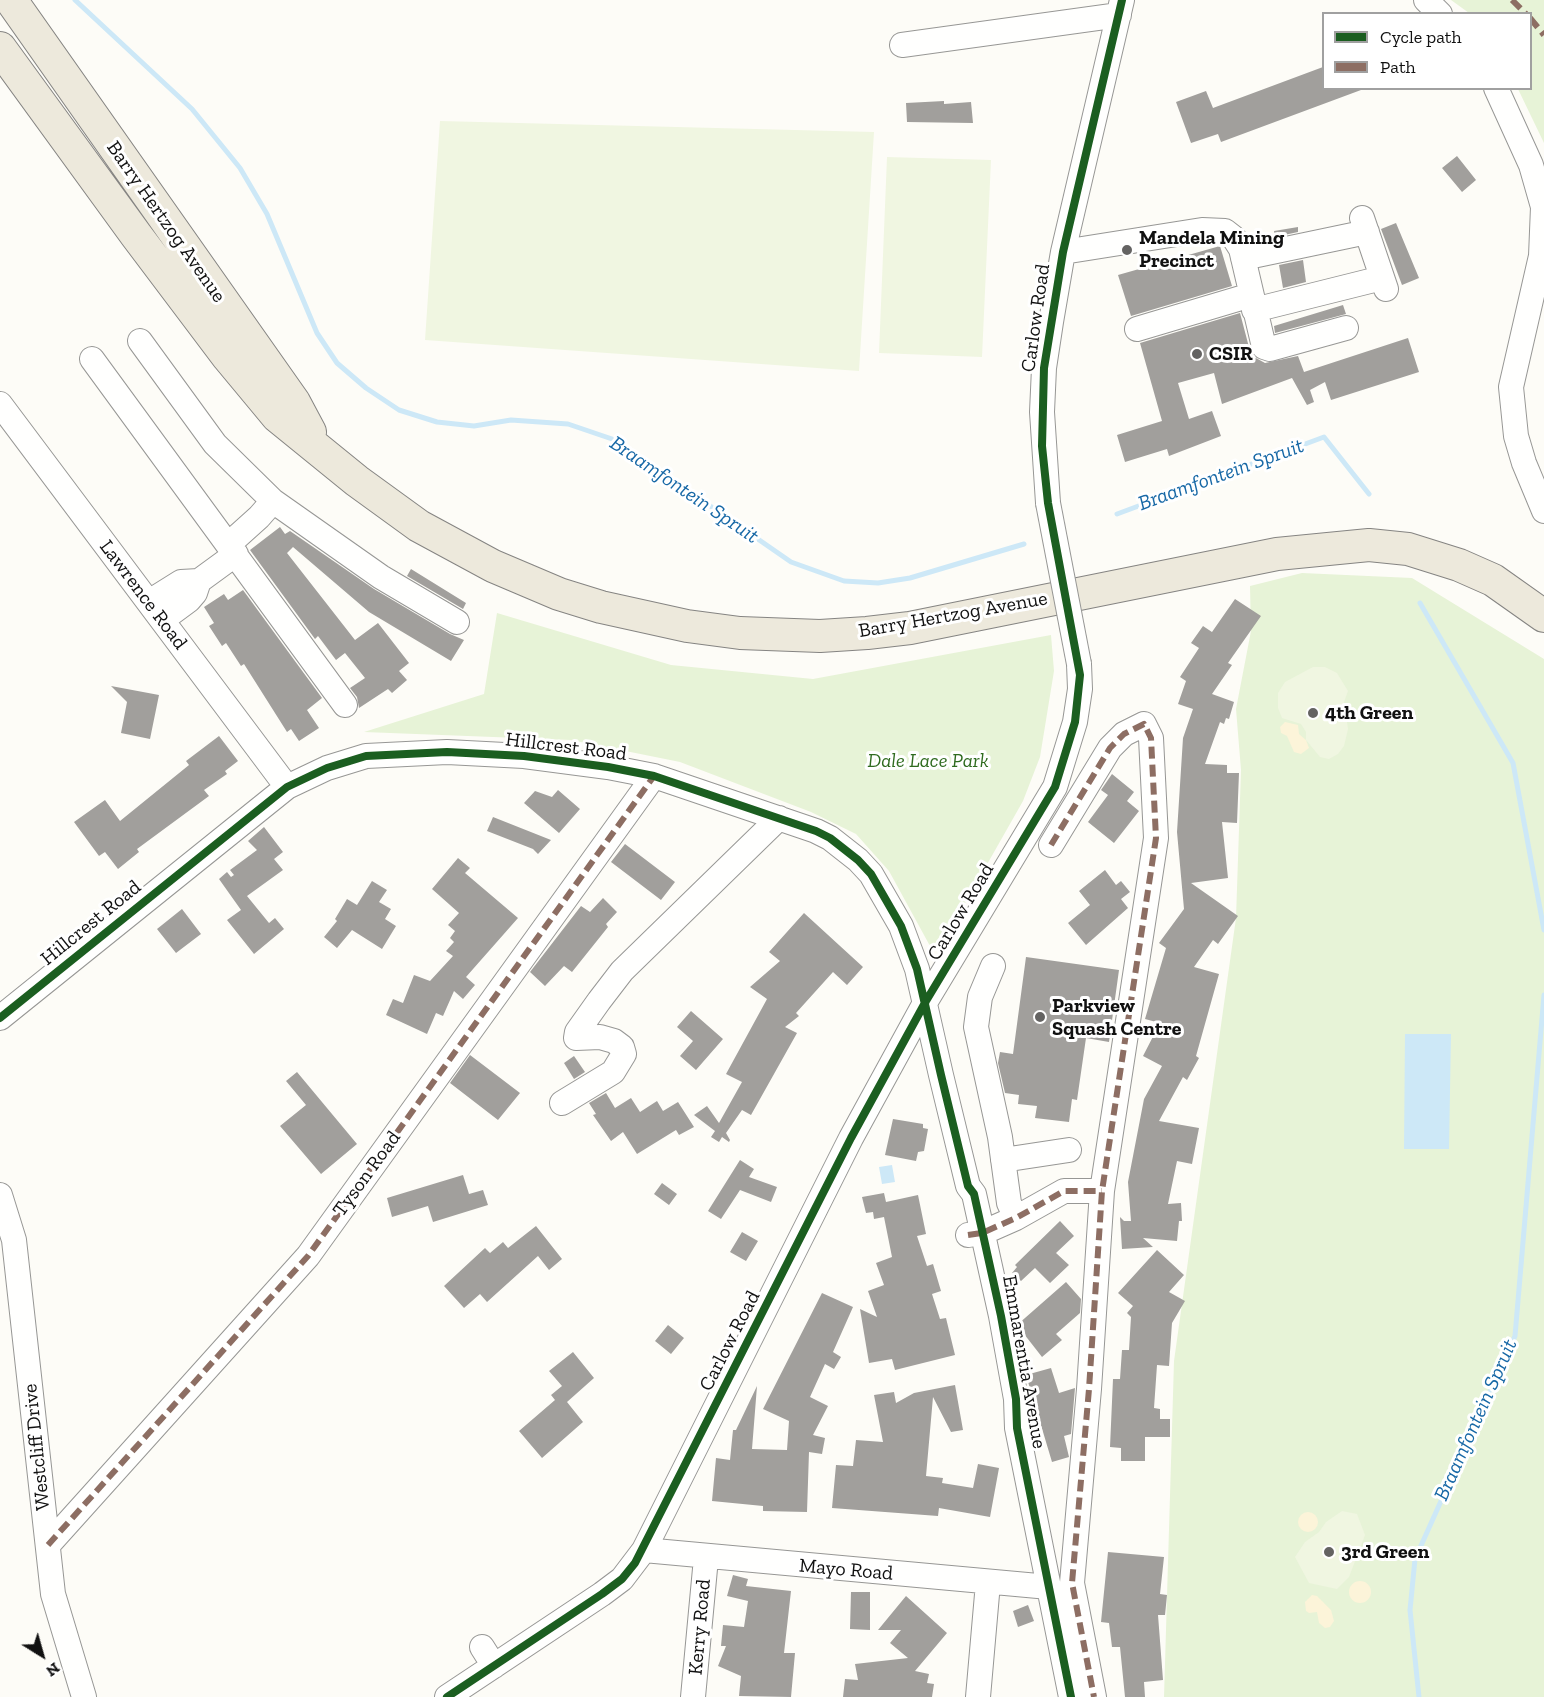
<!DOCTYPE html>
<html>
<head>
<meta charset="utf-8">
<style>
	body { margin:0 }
	#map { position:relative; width:1544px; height:1697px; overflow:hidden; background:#fdfcf7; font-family:"Zilla Slab",serif }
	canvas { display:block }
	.legend { position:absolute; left:1322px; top:12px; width:210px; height:78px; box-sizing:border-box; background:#fff; border:2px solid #a0a0a0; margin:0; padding:8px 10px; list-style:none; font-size:18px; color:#111 }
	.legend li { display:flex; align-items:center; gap:12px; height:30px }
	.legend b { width:30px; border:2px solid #a0a0a0 }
	.north { position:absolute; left:12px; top:1625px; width:60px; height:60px; -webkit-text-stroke:4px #fff; paint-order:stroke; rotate:143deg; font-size:16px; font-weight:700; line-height:24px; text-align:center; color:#111 }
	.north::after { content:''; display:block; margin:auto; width:21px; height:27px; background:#111; clip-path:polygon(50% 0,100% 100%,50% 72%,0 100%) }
</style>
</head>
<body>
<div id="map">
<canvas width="1544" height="1697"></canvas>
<ul class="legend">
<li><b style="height:8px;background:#1b5e20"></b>Cycle path</li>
<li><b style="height:8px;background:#8d6e63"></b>Path</li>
</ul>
<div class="north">N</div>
</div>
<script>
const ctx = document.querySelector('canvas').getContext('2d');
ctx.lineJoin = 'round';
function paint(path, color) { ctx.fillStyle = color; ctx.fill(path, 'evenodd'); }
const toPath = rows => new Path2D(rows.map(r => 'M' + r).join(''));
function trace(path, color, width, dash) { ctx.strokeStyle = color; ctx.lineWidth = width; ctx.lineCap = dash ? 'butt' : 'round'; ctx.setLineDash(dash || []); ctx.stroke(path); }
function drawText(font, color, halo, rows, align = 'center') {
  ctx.font = font + ' "Zilla Slab",serif'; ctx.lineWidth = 6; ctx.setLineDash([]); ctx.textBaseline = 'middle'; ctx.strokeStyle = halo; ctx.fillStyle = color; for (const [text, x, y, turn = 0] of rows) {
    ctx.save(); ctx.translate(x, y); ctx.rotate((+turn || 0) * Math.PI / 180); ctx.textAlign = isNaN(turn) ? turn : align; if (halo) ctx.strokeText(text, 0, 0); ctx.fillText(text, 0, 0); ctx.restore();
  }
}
paint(toPath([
	[1451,0,1544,0,1544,143,1518,89,1530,88,1530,14,1469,13],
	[1302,573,1412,578,1544,659,1544,1697,1164,1697,1174,1361,1236,918,1241,770,1236,709,1251,631,1250,586],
	[497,613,671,665,813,679,1051,635,1054,671,1040,757,1023,801,943,942,938,948,930,946,889,871,856,834,811,812,680,762,571,740,364,732,484,694]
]), '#e7f3d7');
paint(toPath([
	[1285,722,1298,725,1299,734,1306,740,1309,748,1301,754,1294,752,1287,736,1281,733,1280,727],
	'1298 1522a10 10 0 1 1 20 0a10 10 0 1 1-20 0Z',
	'1349 1592a11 11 0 1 1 22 0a11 11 0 1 1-22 0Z',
	[1312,1595,1317,1596,1331,1610,1334,1621,1330,1627,1325,1628,1319,1623,1317,1612,1309,1613,1306,1611,1305,1602]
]), '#fcf4d9');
paint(toPath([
	[440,121,874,132,859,371,425,340],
	[887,157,991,160,982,357,879,353],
	[1313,667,1325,667,1337,673,1348,691,1344,702,1348,729,1344,746,1338,754,1329,759,1320,757,1306,740,1306,732,1301,724,1282,718,1278,708,1278,693,1285,682],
	[1342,1511,1357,1514,1365,1535,1349,1577,1337,1589,1309,1583,1295,1557,1305,1542,1319,1532,1326,1522]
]), '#f0f6e1');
paint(toPath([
	[1405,1034,1451,1034,1449,1149,1404,1149],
	[892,1165,895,1182,882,1184,879,1167]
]), '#cde8f7');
trace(toPath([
	[75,0,192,109,240,168,267,214,317,333,337,363,366,388,399,410,437,422,474,426,511,420,568,424,615,440,791,562,844,581,878,583,910,578,1024,544],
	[1117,514,1324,437,1369,494],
	[1420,603,1513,763,1544,930],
	[1419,1697,1410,1610,1415,1559,1515,1336,1544,995]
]), '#cde8f7', 5);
paint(toPath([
	[1323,67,1323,88,1361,90,1221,142,1218,134,1191,143,1176,102,1206,91,1213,108],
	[944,101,944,104,971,102,973,123,907,122,906,103],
	[1457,156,1476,180,1462,192,1442,168],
	[1396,223,1419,278,1402,285,1381,229],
	[1298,227,1298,232,1275,237,1274,231],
	[1220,246,1232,286,1131,316,1118,275],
	[1303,260,1306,282,1283,288,1279,265],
	[1343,305,1346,314,1275,333,1274,326],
	[1240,313,1250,351,1254,357,1265,363,1298,356,1304,372,1408,338,1419,372,1331,400,1325,382,1310,390,1314,402,1307,405,1292,378,1222,404,1214,373,1178,383,1189,419,1212,411,1221,436,1169,456,1167,449,1125,462,1117,435,1162,421,1140,343],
	[280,527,285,534,290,531,374,589,450,634,464,640,451,661,369,612,293,547,287,553,355,640,378,623,409,663,399,671,407,680,392,693,388,689,359,708,357,697,350,688,365,678,345,653,336,660,318,636,315,639,250,550],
	[411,569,466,603,463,609,407,576],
	[243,590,322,698,307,710,319,728,299,741,291,729,287,732,244,664,241,666,226,643,222,646,209,626,214,623,204,607,224,594,228,600],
	[1235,599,1261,616,1228,663,1232,665,1212,694,1234,702,1229,719,1226,718,1224,724,1220,722,1205,764,1227,765,1227,773,1239,773,1237,823,1222,822,1228,878,1191,883,1238,916,1218,944,1213,940,1194,967,1219,974,1196,1056,1199,1058,1187,1080,1183,1077,1159,1121,1199,1128,1192,1164,1177,1161,1168,1204,1181,1203,1182,1221,1179,1221,1177,1241,1143,1238,1153,1247,1122,1249,1120,1217,1124,1221,1131,1221,1128,1182,1144,1099,1162,1066,1143,1056,1160,1023,1145,1019,1166,948,1159,943,1184,909,1177,832,1183,738,1193,709,1178,704,1186,681,1180,677,1199,648,1191,643,1203,626,1212,632],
	[111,686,159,695,150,739,121,733,127,702],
	[219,736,238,761,225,771,227,774,204,790,209,796,137,849,139,852,118,869,105,852,99,856,74,822,105,800,120,821,189,765,186,761],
	[1112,774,1134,792,1127,801,1139,811,1114,843,1088,822,1108,795,1101,790],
	[558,790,580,809,559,833,524,803,535,791,552,797],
	[493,817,551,840,538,854,533,849,487,831],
	[264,827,283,852,274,859,283,870,247,896,269,923,275,918,284,929,254,954,227,920,241,910,219,879,227,872,231,877,234,875,230,870,257,850,248,841],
	[625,844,675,882,661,900,611,862],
	[458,858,470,868,465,873,518,918,466,977,475,985,463,999,454,991,443,1016,436,1013,427,1034,386,1015,393,999,403,1003,414,975,430,981,453,956,446,951,454,942,450,938,455,931,448,925,459,913,432,889],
	[1105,870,1116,885,1121,881,1130,892,1121,899,1128,908,1086,945,1068,923,1090,905,1079,891],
	[372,881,387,890,379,902,391,909,385,919,396,926,382,949,352,930,337,948,324,937,337,921,335,919,347,899,357,905],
	[603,898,617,912,606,924,608,927,572,972,564,966,545,986,530,972,581,906,590,912],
	[182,909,201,934,176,953,157,929],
	[804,913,863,967,847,985,833,972,796,1013,799,1016,785,1027,797,1033,751,1115,742,1110,726,1133,730,1140,729,1142,722,1137,719,1142,711,1137,715,1131,694,1115,707,1106,719,1123,742,1082,726,1074,767,999,750,987,780,961,769,952],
	[1026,957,1119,970,1109,1042,1086,1038,1077,1100,1072,1099,1069,1122,1035,1118,1037,1106,1018,1104,1019,1095,1005,1093,998,1063,1000,1052,1013,1054],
	[691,1011,723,1039,696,1070,680,1056,693,1041,677,1027],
	[470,1055,520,1093,498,1120,450,1083],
	[574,1056,585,1072,574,1079,564,1063],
	[297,1072,357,1144,321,1174,280,1126,306,1105,286,1081],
	[606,1093,615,1108,631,1098,640,1112,657,1101,663,1111,678,1102,694,1127,679,1135,676,1130,637,1154,623,1132,611,1141,593,1115,596,1114,589,1103],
	[893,1119,923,1124,923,1128,928,1129,924,1151,918,1152,916,1161,885,1155],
	[740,1160,754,1169,749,1177,777,1187,771,1202,740,1190,721,1219,708,1211],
	[463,1175,469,1194,483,1190,488,1205,433,1222,428,1206,392,1217,387,1198],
	[662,1183,677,1194,669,1205,654,1194],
	[884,1193,886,1202,918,1195,926,1234,917,1236,927,1266,933,1264,941,1291,932,1294,940,1319,946,1318,955,1355,895,1370,892,1359,869,1363,860,1309,877,1317,868,1291,884,1285,876,1263,892,1257,884,1217,874,1219,873,1212,866,1213,862,1197],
	[1060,1221,1074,1236,1056,1253,1069,1265,1050,1283,1035,1268,1021,1281,1012,1273,1017,1267,1015,1265],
	[536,1226,562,1259,549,1270,538,1256,487,1302,480,1294,464,1308,444,1286,485,1248,490,1253,503,1242,508,1248],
	[742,1232,758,1241,746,1261,730,1252],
	[1157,1250,1184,1275,1169,1292,1185,1301,1172,1323,1169,1366,1157,1365,1154,1408,1160,1409,1160,1419,1170,1419,1170,1437,1145,1437,1145,1461,1121,1461,1121,1448,1110,1447,1113,1379,1120,1379,1122,1350,1129,1350,1131,1317,1127,1313,1133,1306,1118,1293],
	[1066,1282,1081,1299,1080,1313,1056,1334,1062,1340,1042,1357,1017,1325],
	[822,1293,853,1307,833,1352,841,1357,834,1369,825,1364,810,1397,828,1406,813,1435,825,1438,822,1454,809,1452,807,1512,763,1511,763,1506,712,1501,716,1458,730,1460,733,1430,736,1430,757,1386,752,1449,787,1450,789,1421,763,1409],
	[668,1325,684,1338,671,1354,655,1341],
	[573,1352,594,1378,567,1402,583,1422,542,1458,519,1431,555,1400,551,1395,562,1386,549,1371],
	[1051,1368,1059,1393,1075,1388,1071,1434,1064,1436,1069,1457,1052,1462,1026,1375],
	[955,1385,963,1430,951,1432,933,1397,926,1476,943,1478,942,1483,973,1488,978,1464,999,1468,990,1517,939,1508,938,1516,832,1508,836,1465,853,1466,856,1440,883,1442,874,1395,894,1392,896,1403,914,1393],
	[1108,1552,1164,1557,1160,1594,1167,1595,1165,1615,1158,1615,1163,1680,1144,1682,1145,1697,1125,1697,1120,1647,1112,1647,1109,1623,1101,1622],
	[733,1575,748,1579,746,1586,791,1591,784,1653,795,1653,791,1697,739,1696,741,1676,718,1666,726,1646,721,1646,723,1625,744,1627,748,1601,727,1596],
	[851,1592,870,1592,870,1630,850,1629],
	[906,1596,947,1633,915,1671,929,1674,927,1683,934,1684,932,1697,843,1697,845,1679,858,1680,855,1664,908,1658,890,1643,901,1630,878,1630],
	[1028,1605,1034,1621,1018,1627,1013,1611]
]), '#a19f9c');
const minor = toPath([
	[1426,0,1440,14],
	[902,45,1119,15],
	[1496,88,1531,165,1543,207,1541,256,1511,387,1516,436,1524,463,1544,511],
	[1362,218,1386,289],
	[1063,252,1202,230,1225,231,1234,238,1241,249,1264,347,1270,349,1346,328],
	[1243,258,1367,232],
	[1254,310,1382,278],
	[1137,329,1251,295],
	[140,341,215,444,273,501,381,577,457,622],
	[92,359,345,705],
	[0,404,287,787],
	[1048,503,1042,412,1044,368,1051,322,1063,252,1122,0],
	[229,544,259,517,273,501],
	[149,602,181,582,199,581],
	[162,620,189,600,195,593,199,581,236,554],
	[1051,845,1110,748,1124,734,1144,724,1151,738,1156,838,1102,1191,1089,1389,1072,1583,1094,1697],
	[993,966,980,997,976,1027,1000,1137,1009,1203,1016,1218],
	[0,1018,287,787,327,768,366,756,447,752,524,756,608,767,654,776,816,831,830,838,858,860,871,874,901,926,917,969,941,1075,968,1186,974,1194,1001,1316,1016,1399,1017,1428,1071,1697],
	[562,1103,613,1072,624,1054,622,1047,614,1041,600,1037,576,1038,577,1032,599,1001,622,971,779,818],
	[1003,1160,1069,1150],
	[0,1195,14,1240,53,1594,84,1697],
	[968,1235,982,1233,1016,1218,1064,1191,1102,1191],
	[48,1545,308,1256,654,776],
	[644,1550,1049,1587],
	[482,1647,494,1666],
	[447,1697,602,1594,622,1579,644,1550,851,1138,926,1001,1055,787,1075,722,1080,689,1079,664],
	[693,1697,706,1558],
	[978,1697,988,1583]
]);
const major = toPath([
	[11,0,294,402,310,432],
	[0,48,136,235,228,357,277,416,357,481,419,526,493,566,559,594,601,607,687,626,740,633,820,636,867,633,910,628,1277,554,1369,545,1408,549,1459,565,1493,580,1544,616]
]);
trace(minor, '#979795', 26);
trace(major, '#858482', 34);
trace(minor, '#fffffe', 24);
trace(major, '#ede9dc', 32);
const minorBridge = toPath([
	[1048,503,1079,664]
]);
trace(minorBridge, '#979795', 26, []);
trace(minorBridge, '#fffffe', 24);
trace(toPath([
	[1512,0,1526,14],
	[1530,18,1544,35],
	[1051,845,1110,748,1124,734,1144,724,1151,738,1156,838,1102,1191,1089,1389,1072,1583,1094,1697],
	[968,1235,982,1233,1016,1218,1064,1191,1102,1191],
	[48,1545,308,1256,654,776]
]), '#8d6e63', 6, [12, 6]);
trace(toPath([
	[0,1018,287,787,327,768,366,756,447,752,524,756,608,767,654,776,816,831,830,838,858,860,871,874,901,926,917,969,941,1075,968,1186,974,1194,1001,1316,1016,1399,1017,1428,1071,1697],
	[447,1697,602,1594,622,1579,635,1563,851,1138,926,1001,1055,787,1075,722,1080,675,1048,503,1042,446,1044,368,1063,252,1122,0]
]), '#1b5e20', 8);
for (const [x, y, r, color] of [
	[1127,250,6,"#646362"],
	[1197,354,6,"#646362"],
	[1313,713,6,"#646362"],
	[1040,1017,6,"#646362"],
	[1329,1552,6,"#646362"]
]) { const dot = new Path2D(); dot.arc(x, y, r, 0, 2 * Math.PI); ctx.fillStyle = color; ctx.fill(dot); trace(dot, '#fff', 2); }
drawText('20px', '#111', '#fff', [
	["Barry Hertzog Avenue",166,222,55],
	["Carlow Road",1036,318,-82],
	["Lawrence Road",143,595,53],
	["Barry Hertzog Avenue",953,615,-10],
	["Hillcrest Road",566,747,7],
	["Carlow Road",961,912,-59],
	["Hillcrest Road",91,923,-39],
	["Tyson Road",367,1174,-54],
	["Carlow Road",730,1341,-63],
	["Emmarentia Avenue",1024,1362,80],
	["Westcliff Drive",37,1447,-96],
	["Mayo Road",846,1570,5],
	["Kerry Road",700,1627,-85]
]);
drawText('bold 20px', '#111', '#fff', [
	["Mandela Mining",1139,238],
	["Precinct",1139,261],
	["CSIR",1209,354],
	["4th Green",1325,713],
	["Parkview",1052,1006],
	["Squash Centre",1052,1029],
	["3rd Green",1341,1552]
], 'left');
drawText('italic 20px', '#2f6b1f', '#fff', [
	["Dale Lace Park",928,761]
]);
drawText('italic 21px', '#1768a6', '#fff', [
	["Braamfontein Spruit",1221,475,-20],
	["Braamfontein Spruit",684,490,34],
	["Braamfontein Spruit",1476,1420,-66]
]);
</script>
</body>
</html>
